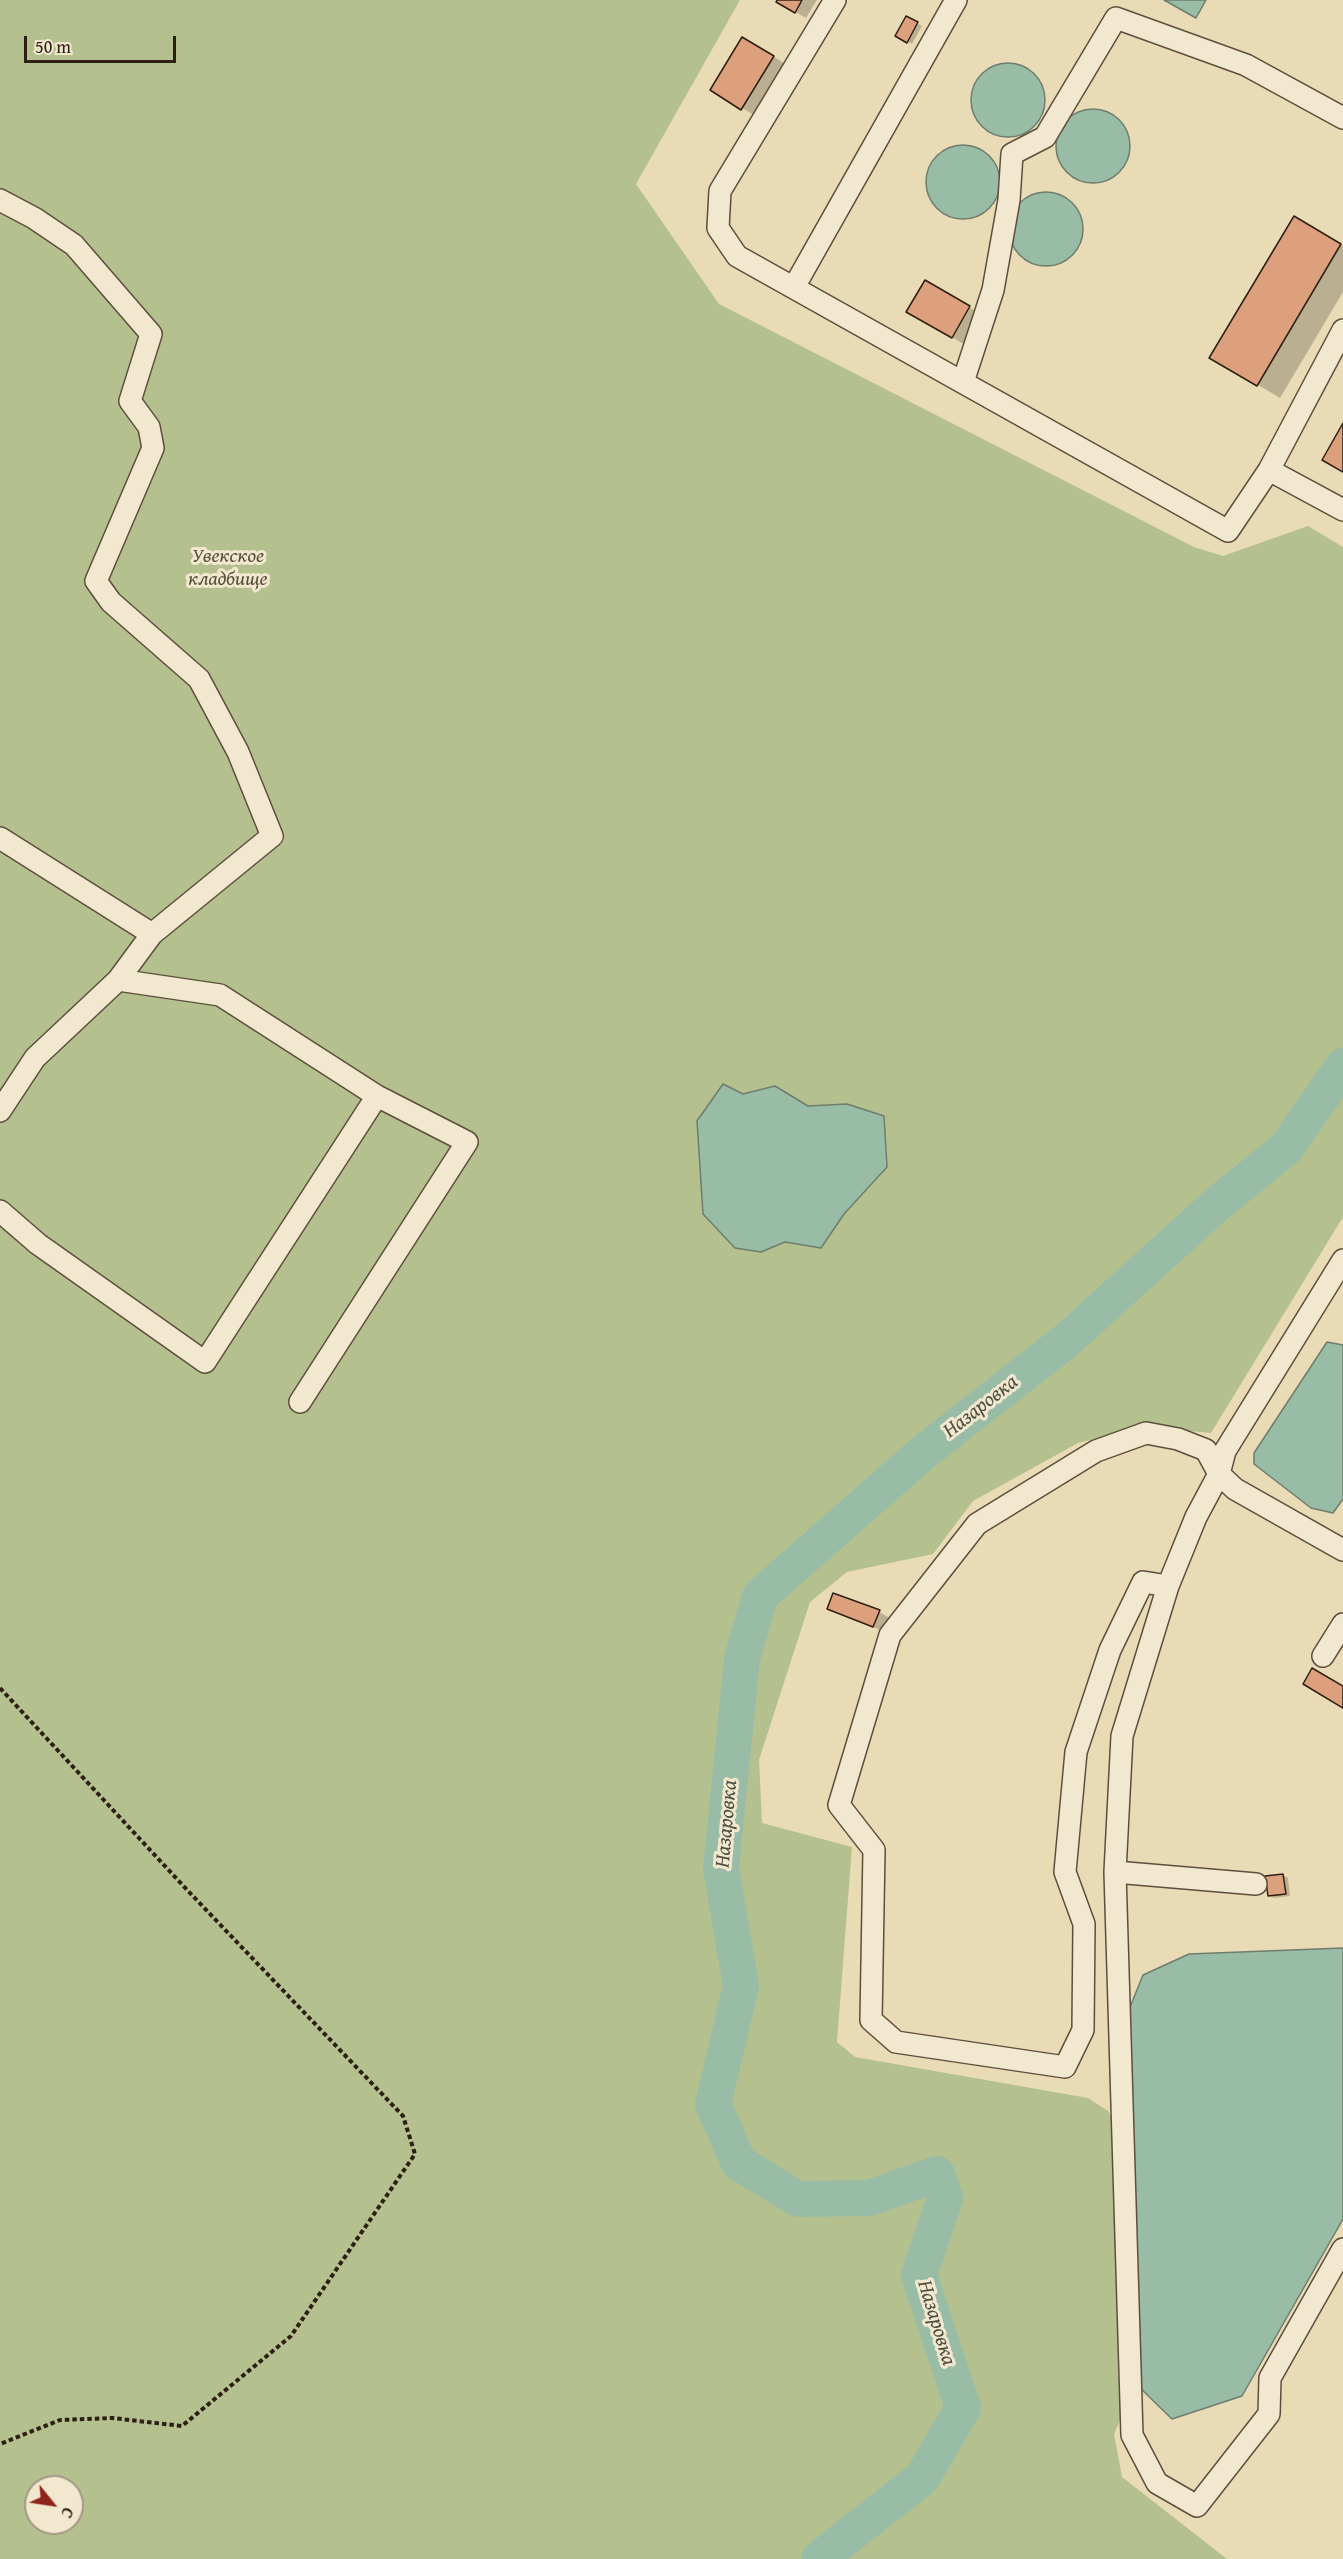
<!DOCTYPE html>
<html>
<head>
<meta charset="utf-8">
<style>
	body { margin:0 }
	#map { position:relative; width:1343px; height:2559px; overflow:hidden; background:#e9dbb5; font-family:"Gentium Book Plus",serif }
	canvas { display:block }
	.north { position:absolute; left:24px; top:2475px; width:60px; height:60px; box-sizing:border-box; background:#f1e8cf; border:2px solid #a39885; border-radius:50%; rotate:120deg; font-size:16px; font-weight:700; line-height:24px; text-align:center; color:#2e1f15 }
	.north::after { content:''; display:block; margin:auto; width:21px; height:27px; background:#8f2418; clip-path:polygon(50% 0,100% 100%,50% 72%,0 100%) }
	.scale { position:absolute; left:24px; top:36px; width:152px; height:27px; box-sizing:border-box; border:3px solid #2e1f15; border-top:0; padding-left:8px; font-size:18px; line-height:21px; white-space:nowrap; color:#2e1f15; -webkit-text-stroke:4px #f1e8cf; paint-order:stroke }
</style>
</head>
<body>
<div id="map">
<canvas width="1343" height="2559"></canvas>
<div class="north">С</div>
<div class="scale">50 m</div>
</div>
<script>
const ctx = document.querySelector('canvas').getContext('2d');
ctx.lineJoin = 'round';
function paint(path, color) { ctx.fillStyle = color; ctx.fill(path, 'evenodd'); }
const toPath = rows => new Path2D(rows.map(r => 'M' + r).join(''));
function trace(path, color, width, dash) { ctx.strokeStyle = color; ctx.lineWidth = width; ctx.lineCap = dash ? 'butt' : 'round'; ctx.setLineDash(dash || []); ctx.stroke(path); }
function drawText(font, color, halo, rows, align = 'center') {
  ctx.font = font + ' "Gentium Book Plus",serif'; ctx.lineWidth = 6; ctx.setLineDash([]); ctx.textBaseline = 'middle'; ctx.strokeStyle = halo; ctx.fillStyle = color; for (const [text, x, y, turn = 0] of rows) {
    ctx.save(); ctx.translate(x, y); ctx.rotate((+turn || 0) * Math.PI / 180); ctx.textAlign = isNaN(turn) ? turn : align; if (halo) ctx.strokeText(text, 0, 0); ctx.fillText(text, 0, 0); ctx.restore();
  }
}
paint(toPath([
	[0,0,740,0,636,184,719,304,1194,547,1223,556,1308,526,1343,547,1343,1217,1211,1433,1146,1427,1078,1443,973,1501,933,1554,847,1572,810,1602,759,1760,762,1823,852,1847,837,2042,855,2057,1088,2098,1108,2111,1122,2132,1118,2366,1121,2418,1114,2434,1122,2477,1227,2559,0,2559],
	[775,1086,808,1106,847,1104,887,1167,844,1214,821,1248,785,1242,761,1252,743,1094],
	[36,2487,72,2487,72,2523,36,2523]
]), '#b4c18f');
const water = toPath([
	[1164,0,1206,0,1196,18,1164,0],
	'971 100a37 37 0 1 1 74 0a37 37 0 1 1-74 0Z',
	'1056 146a37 37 0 1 1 74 0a37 37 0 1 1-74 0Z',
	'926 182a37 37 0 1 1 74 0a37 37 0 1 1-74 0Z',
	'1009 229a37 37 0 1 1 74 0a37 37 0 1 1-74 0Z',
	[723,1084,743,1094,775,1086,808,1106,847,1104,884,1116,887,1167,844,1214,821,1248,785,1242,761,1252,735,1248,703,1214,697,1121,723,1084],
	[1327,1342,1343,1345,1343,1499,1333,1513,1311,1508,1254,1464,1254,1453,1327,1342],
	[1343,1948,1343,2219,1242,2396,1172,2419,1137,2385,1124,2022,1143,1975,1189,1954,1343,1948]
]);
paint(water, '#99bca7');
trace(water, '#6e7d6d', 1.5);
paint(toPath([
	[779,0,817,0,806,18,778,2],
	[907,18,922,26,912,44,897,36],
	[760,48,790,67,759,118,712,90],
	[1295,218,1343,246,1343,292,1280,398,1211,357],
	[925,282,986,317,969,347,908,312],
	[829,1609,879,1612,890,1618,885,1632],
	[1283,1875,1288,1878,1290,1896,1274,1898,1269,1895]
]), '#0003');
trace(toPath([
	[819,2559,922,2478,963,2408,919,2275,945,2198,937,2174,869,2198,798,2199,739,2163,713,2104,741,1986,721,1868,742,1659,760,1596,925,1451,1067,1340,1216,1205,1286,1148,1343,1066]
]), '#99bca7', 36);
const building = toPath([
	[777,0,802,0,795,13,776,2,777,0],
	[906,16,918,22,907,43,895,36,906,16],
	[742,37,774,56,741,110,710,90,742,37],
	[1294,216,1341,244,1257,386,1209,358,1294,216],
	[925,280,970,306,952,338,906,312,925,280],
	[1343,423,1343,472,1322,460,1343,423],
	[833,1593,880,1610,873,1627,827,1609,833,1593],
	[1312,1668,1343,1686,1343,1708,1303,1684,1312,1668],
	[1283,1874,1286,1894,1268,1896,1265,1876,1283,1874]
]);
paint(building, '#dca07c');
trace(building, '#2e1f15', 1.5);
const minor = toPath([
	[835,0,720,191,718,228,737,256,1228,531,1269,470,1343,330],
	[0,200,34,218,74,245,151,334,130,401,149,427,153,448,96,581,111,602,199,679,238,752,272,836,152,934,118,980,35,1058,0,1111],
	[794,287,956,0],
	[963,382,993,290,1009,200,1012,154,1045,137,1116,18,1246,65,1343,118],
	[1269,470,1343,510],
	[0,838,152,934],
	[118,980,220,995,377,1096,467,1142,300,1402],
	[0,1211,38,1244,205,1362,377,1096],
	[1343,1260,1225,1451,1219,1474,1196,1517,1168,1586,1122,1736,1115,1872,1132,2435,1157,2483,1197,2506,1269,2414,1270,2378,1343,2249],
	[1168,1586,1143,1582,1110,1650,1076,1752,1065,1872,1084,1924,1083,2030,1065,2067,896,2042,871,2020,874,1850,839,1805,890,1635,977,1524,1096,1451,1146,1433,1178,1439,1206,1450,1219,1474,1235,1489,1343,1550],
	[1323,1656,1343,1624],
	[1115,1872,1256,1884]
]);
trace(minor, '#5d4e3d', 24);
trace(toPath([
	[0,1688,190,1893,403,2116,415,2154,291,2336,182,2426,112,2418,60,2420,0,2444]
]), '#2e1f15', 4, [4.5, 3]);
trace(minor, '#f1e8cf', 21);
drawText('italic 20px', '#56503a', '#f1e8cf', [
	["Увекское",228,557],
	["кладбище",228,580]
]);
drawText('italic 21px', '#4e4e41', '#f1e8cf', [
	["Назаровка",981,1407,-38],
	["Назаровка",727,1824,-85],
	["Назаровка",936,2323,73]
]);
</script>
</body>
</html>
